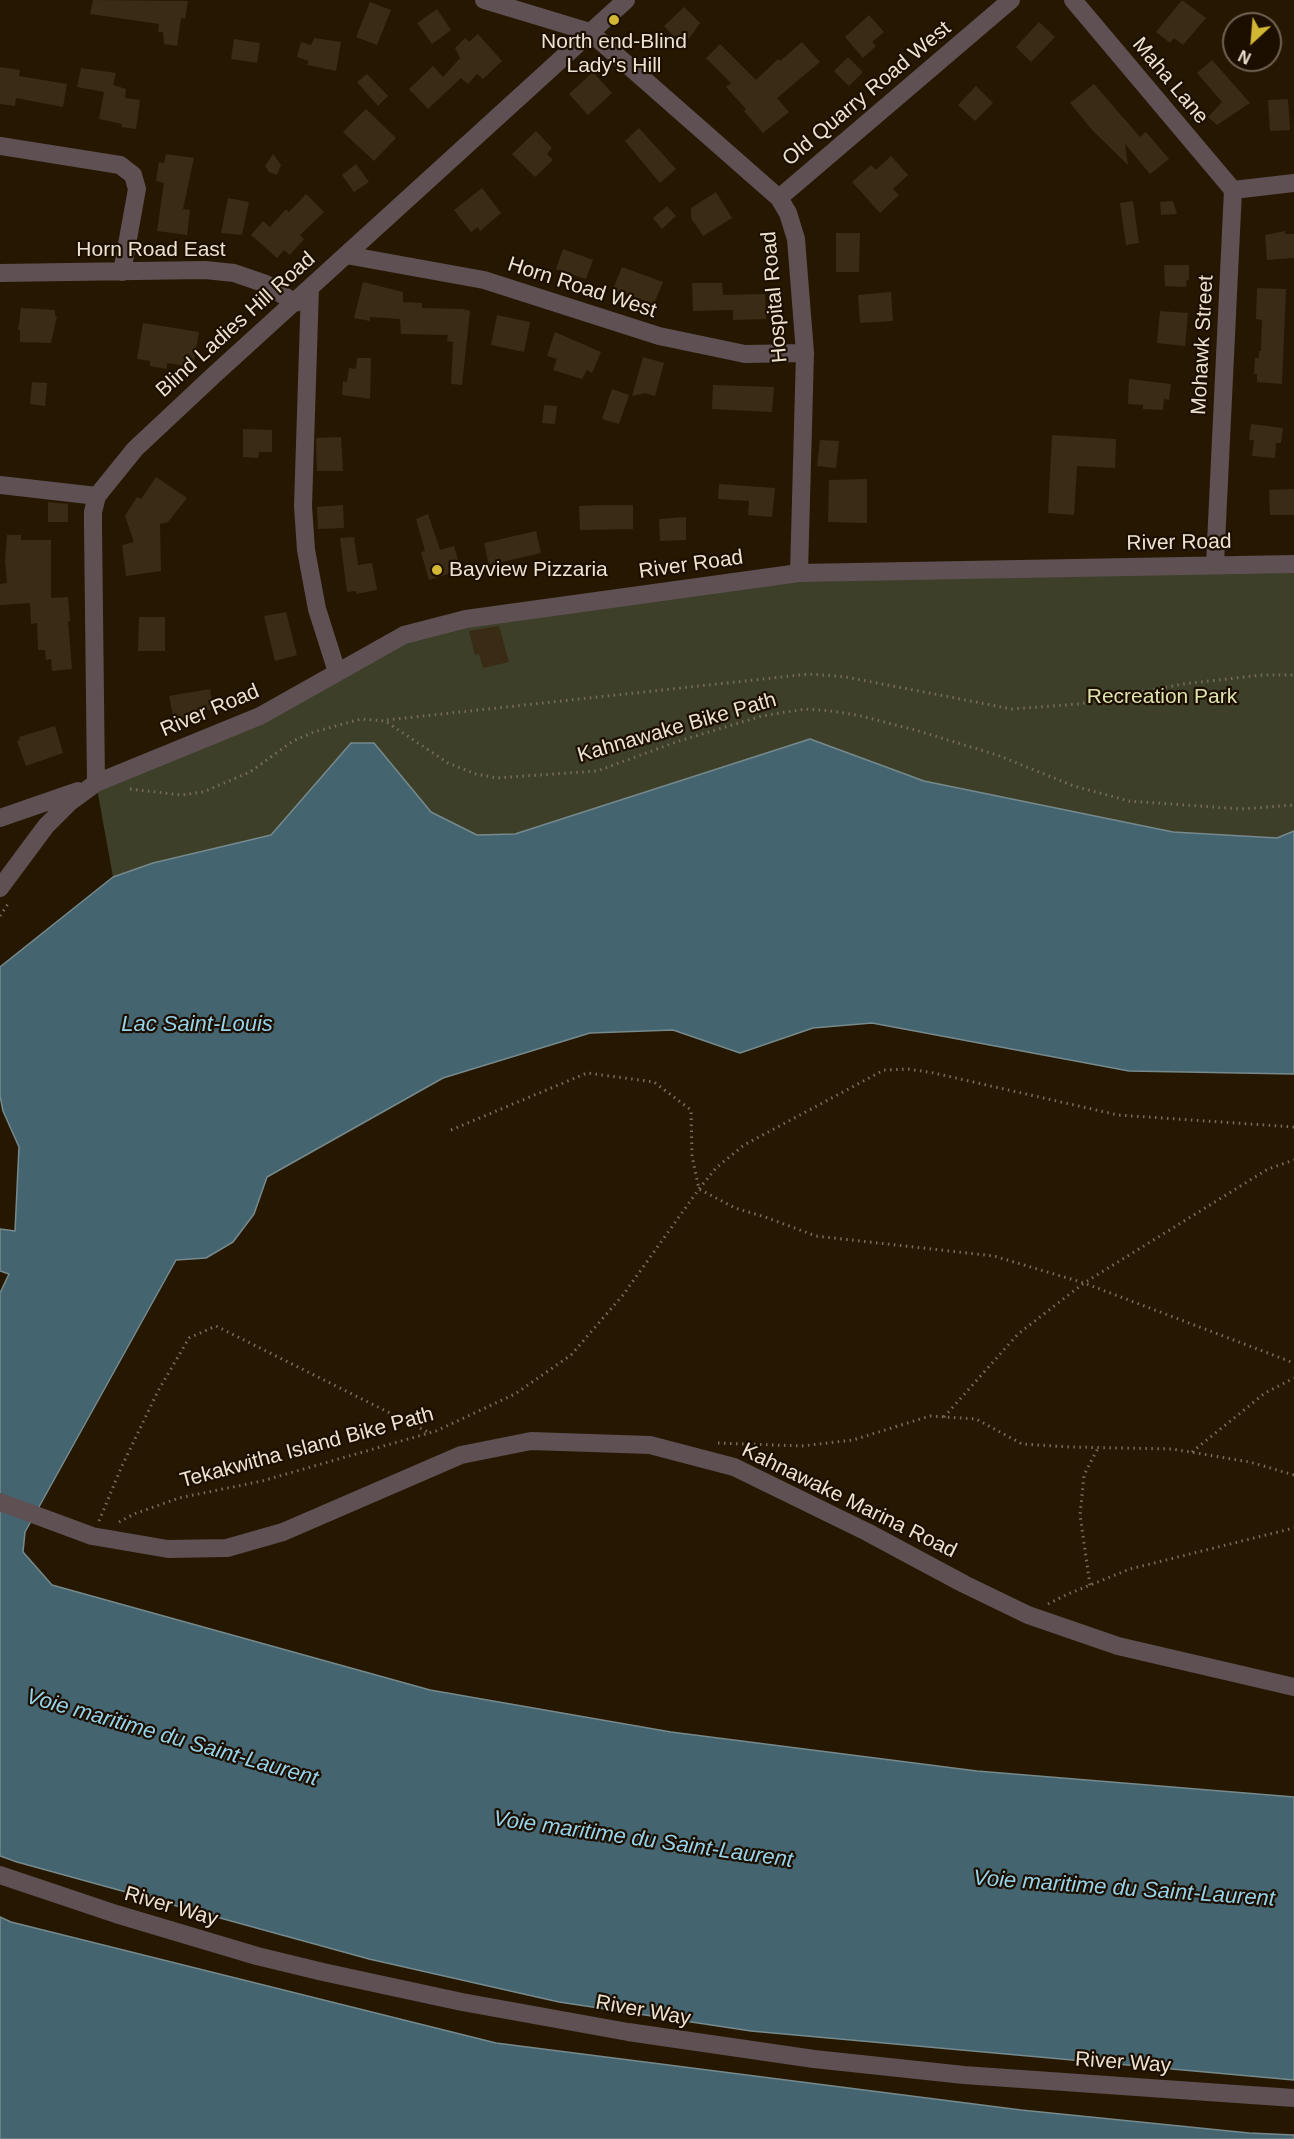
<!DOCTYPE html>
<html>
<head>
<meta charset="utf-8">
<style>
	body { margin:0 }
	#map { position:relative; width:1294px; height:2139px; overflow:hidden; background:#261800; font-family:Arial,sans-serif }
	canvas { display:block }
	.north { position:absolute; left:1222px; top:12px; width:60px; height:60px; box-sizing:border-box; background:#1d0f00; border:2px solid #706354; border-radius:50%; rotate:206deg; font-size:16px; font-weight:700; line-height:24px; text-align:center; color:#ece2d2 }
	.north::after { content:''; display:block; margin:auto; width:21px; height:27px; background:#d2b735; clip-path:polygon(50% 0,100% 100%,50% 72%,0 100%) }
</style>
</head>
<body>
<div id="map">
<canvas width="1294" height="2139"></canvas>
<div class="north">N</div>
</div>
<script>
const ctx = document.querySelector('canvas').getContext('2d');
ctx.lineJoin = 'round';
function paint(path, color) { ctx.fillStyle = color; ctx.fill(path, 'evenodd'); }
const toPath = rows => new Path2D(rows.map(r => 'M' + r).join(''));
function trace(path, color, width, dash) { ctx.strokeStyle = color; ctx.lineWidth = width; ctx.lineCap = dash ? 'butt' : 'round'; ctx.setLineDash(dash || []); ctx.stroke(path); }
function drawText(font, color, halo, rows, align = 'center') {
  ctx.font = font + ' Arial,sans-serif'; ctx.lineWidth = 4.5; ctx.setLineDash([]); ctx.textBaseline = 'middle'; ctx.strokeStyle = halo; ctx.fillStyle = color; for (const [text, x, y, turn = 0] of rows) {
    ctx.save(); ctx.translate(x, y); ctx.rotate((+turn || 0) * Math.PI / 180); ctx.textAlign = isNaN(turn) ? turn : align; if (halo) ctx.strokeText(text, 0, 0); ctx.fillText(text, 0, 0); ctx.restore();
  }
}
paint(toPath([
	[1294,564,1294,831,1277,838,1173,832,924,781,810,739,515,834,476,835,431,812,374,743,351,743,271,835,153,863,113,877,96,783,260,716,404,635,799,573]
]), '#3d3f29');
const water = toPath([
	[810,739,924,781,1173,832,1277,838,1294,831,1294,1074,1129,1071,872,1023,813,1028,740,1053,673,1030,590,1033,443,1078,267,1177,254,1214,233,1242,206,1258,176,1260,25,1532,23,1552,52,1585,430,1690,671,1732,977,1771,1294,1797,1294,2080,751,2031,559,2002,369,1959,17,1862,0,1856,0,1293,9,1274,0,1271,0,1229,15,1231,19,1147,3,1111,0,1096,0,967,113,877,153,863,271,835,351,743,374,743,431,812,477,835,515,834,810,739],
	[0,1917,11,1922,496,2043,1021,2110,1249,2133,1294,2135,1294,2139,0,2139,0,1917]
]);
paint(water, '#446470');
trace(water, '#768a8d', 1.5);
paint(toPath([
	[93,0,188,1,185,19,181,18,177,46,164,44,163,32,158,32,159,24,90,14],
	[1182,0,1206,18,1183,45,1174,38,1170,43,1156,32],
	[370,2,391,10,377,45,356,37],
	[684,7,700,23,689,39,686,36,679,42,664,26],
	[437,9,451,30,432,44,417,23],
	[869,15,884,32,872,42,876,46,863,58,845,37],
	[1039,22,1055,37,1031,62,1016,47],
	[478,34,502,61,483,79,477,74,468,84,461,78,428,109,409,89,433,66,443,77,460,58,455,48,465,38,469,42],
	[314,38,341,42,336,71,307,65,309,61,297,57,301,42,311,45],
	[234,39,260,43,257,63,231,59],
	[802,42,820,62,777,98,789,112,763,133,744,111,746,109,726,87,731,83,706,58,720,44,756,80,778,59,780,61],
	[848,57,863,72,849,86,834,71],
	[1212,60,1250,103,1217,125,1208,117,1222,102,1197,73],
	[0,67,20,70,19,76,67,84,63,107,16,98,15,106,0,104],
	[81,68,116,73,113,85,126,89,125,98,140,100,136,129,121,127,122,124,99,119,104,92,77,87],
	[593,72,612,93,588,115,569,94],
	[367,74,388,96,378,106,357,82],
	[1094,84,1140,137,1146,132,1169,159,1150,174,1125,144,1128,165,1093,131,1070,103],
	[976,86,993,103,975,121,958,105],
	[1288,99,1290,130,1270,131,1268,100],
	[366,109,396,138,374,161,343,132],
	[639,128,676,169,660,183,625,141],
	[536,131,552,148,547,154,553,160,535,177,512,154],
	[166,154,194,158,183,209,190,210,187,235,157,231,164,183,156,181,159,162,164,163],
	[273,154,281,165,277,175,269,172,265,166],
	[891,156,908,175,893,189,899,195,880,213,852,182,871,165,876,170],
	[356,164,369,182,354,192,342,175],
	[482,188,501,213,480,231,478,227,471,232,454,210],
	[716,192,732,218,703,236,691,218,691,208],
	[306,194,324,212,300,235,304,239,290,255,284,250,277,258,251,235,263,221,270,227,286,209,289,212],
	[228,198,249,202,242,235,221,233],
	[1133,201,1139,243,1126,245,1120,203],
	[1173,201,1177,214,1161,215,1160,202],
	[667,206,676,216,662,229,653,218],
	[1285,231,1285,234,1294,234,1294,258,1267,260,1265,235],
	[836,233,860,233,859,272,836,272],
	[563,249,593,260,586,279,556,269],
	[1164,265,1189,265,1189,280,1187,280,1186,287,1165,286],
	[622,267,663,282,654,304,613,289],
	[363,282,403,292,403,302,422,303,422,308,463,309,470,311,462,385,451,384,453,342,447,341,448,335,401,334,400,319,370,317,370,321,354,318],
	[692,283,722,283,723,295,765,294,766,319,733,320,733,310,693,311],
	[1257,288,1286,289,1282,384,1257,382,1257,374,1254,374,1255,358,1259,358,1259,351,1261,351,1262,320,1256,319],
	[891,292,893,321,860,323,858,295],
	[21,308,55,310,55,316,57,316,51,343,20,342,20,330,18,330],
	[1160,311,1188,313,1185,346,1157,343],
	[497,315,530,322,524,352,491,345],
	[143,323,199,332,193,367,167,363,167,369,150,366,150,361,137,359],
	[555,332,601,352,592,373,587,370,582,379,553,370,557,359,547,356],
	[643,357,664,363,655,396,645,393,632,396],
	[357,358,371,358,370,399,342,395,343,381,347,382,349,368,356,369],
	[1129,379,1171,384,1169,400,1164,399,1163,410,1143,409,1143,405,1128,404],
	[32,382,47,383,45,406,30,404],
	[713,385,774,387,772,412,712,409],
	[612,389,629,395,619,424,602,419],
	[544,405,557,406,555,424,542,423],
	[1251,424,1283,428,1281,443,1276,443,1275,458,1252,456,1254,440,1249,440],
	[243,429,272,430,272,452,259,452,258,458,243,457],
	[1052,435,1116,439,1115,468,1077,466,1074,515,1048,513],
	[341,437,343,471,317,471,316,438],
	[820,440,839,441,836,468,817,466],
	[156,477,187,498,168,522,160,524,161,571,126,576,122,545,134,542,125,516,137,497,141,499],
	[867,479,867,523,828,522,829,480],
	[719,484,775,488,772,517,748,515,749,501,718,499],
	[1294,489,1294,515,1270,515,1269,490],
	[48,502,68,504,68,522,48,522],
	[343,505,344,528,318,529,317,507],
	[602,505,633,505,633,529,580,530,579,506],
	[428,514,440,550,454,546,461,570,429,580,421,552,425,551,416,519],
	[686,517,686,540,660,541,659,519],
	[536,531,541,553,489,565,484,543],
	[7,535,21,535,21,540,51,540,51,598,68,597,70,621,68,621,72,669,52,671,51,659,46,660,45,650,38,650,37,623,31,624,30,603,0,605,0,584,7,583,5,561],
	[354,537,358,565,372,563,377,590,356,594,356,591,347,592,340,538],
	[286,612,297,655,275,661,264,616],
	[139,617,165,617,165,651,138,651],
	[499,626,509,662,483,668,479,654,475,655,469,631],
	[210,689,213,709,203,711,204,716,174,721,169,696],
	[55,726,63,753,26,766,17,741,20,740,19,737]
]), '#392b14');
trace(toPath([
	[387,720,809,674,846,677,1012,709,1079,704,1183,684,1262,675,1294,675],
	[130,789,181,795,203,792,250,772,293,741,314,732,361,719,385,721,448,763,476,774,497,778,597,771,679,741,762,716,805,709,832,711,861,716,915,730,997,755,1074,786,1129,801,1241,809,1294,805],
	[0,916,8,904],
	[451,1130,587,1073,654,1082,691,1110,692,1156,699,1189,735,1208,765,1217,816,1236,994,1256,1084,1283,1294,1363],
	[944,1417,1018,1334,1084,1283,1268,1169,1294,1160],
	[718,1443,802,1446,853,1440,930,1416,976,1419,1022,1444,1070,1447,1172,1449,1250,1462,1294,1475],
	[1192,1452,1265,1393,1294,1378],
	[99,1521,121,1468,158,1391,189,1338,216,1326,430,1433],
	[119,1522,134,1514,179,1498,262,1481,436,1431,515,1394,571,1355,623,1295,699,1189,716,1168,744,1145,884,1070,908,1069,934,1073,1118,1115,1294,1127],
	[1090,1585,1080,1515,1084,1475,1098,1448],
	[1048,1604,1068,1594,1130,1569,1294,1528]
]), '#796d58', 3, [1.5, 4.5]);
trace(toPath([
	[484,0,590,32,763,184,779,198,788,213,796,239,805,353,799,573],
	[1073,0,1233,190],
	[0,146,120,165,133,175,137,189,122,272],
	[779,198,1011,0],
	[346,255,484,280,659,336,745,354,805,353],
	[0,273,205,270,234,273,266,284,295,303],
	[310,288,303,506,306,550,317,609,337,672],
	[0,485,97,496],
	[1215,564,1233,190,1294,183],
	[96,783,93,527,93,512,97,496,135,449,214,375,626,0],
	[0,818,78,791],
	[0,888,46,826,70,802,96,783,260,716,404,635,466,619,799,573,1294,564],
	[0,1502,92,1536,168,1549,227,1548,283,1532,461,1455,531,1441,650,1445,734,1467,867,1532,964,1584,1028,1615,1118,1646,1294,1687],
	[0,1875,116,1914,257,1956,323,1972,462,2002,628,2032,814,2059,964,2075,1294,2098]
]), '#5e5053', 18);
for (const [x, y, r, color] of [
	[614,20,6,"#d2b735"],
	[437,570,6,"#d2b735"]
]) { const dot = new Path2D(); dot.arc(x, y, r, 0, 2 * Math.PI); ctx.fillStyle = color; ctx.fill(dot); trace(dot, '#1d0f00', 2); }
drawText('21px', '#ece2d2', '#1d0f00', [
	["North end-Blind",614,42],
	["Lady's Hill",614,66],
	["Bayview Pizzaria",449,570,"left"]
]);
drawText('21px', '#ece2d2', '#1d0f00', [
	["Maha Lane",1170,81,50],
	["Old Quarry Road West",867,94,-40],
	["Horn Road East",151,250],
	["Horn Road West",582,288,18],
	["Hospital Road",775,297,-95],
	["Blind Ladies Hill Road",236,325,-42],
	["Mohawk Street",1203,345,-87],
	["River Road",1179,543,-1],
	["River Road",691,565,-8],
	["River Road",210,711,-23],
	["Kahnawake Bike Path",677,728,-16],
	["Tekakwitha Island Bike Path",307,1448,-15],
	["Kahnawake Marina Road",849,1501,26],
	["River Way",171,1907,16],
	["River Way",643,2011,10],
	["River Way",1123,2063,4]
]);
drawText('21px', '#dde4ad', '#1d0f00', [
	["Recreation Park",1162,697]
]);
drawText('italic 22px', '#95d4eb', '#1d0f00', [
	["Lac Saint-Louis",197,1025],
	["Voie maritime du Saint-Laurent",172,1738,16],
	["Voie maritime du Saint-Laurent",643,1840,8],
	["Voie maritime du Saint-Laurent",1124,1889,4]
]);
</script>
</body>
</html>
